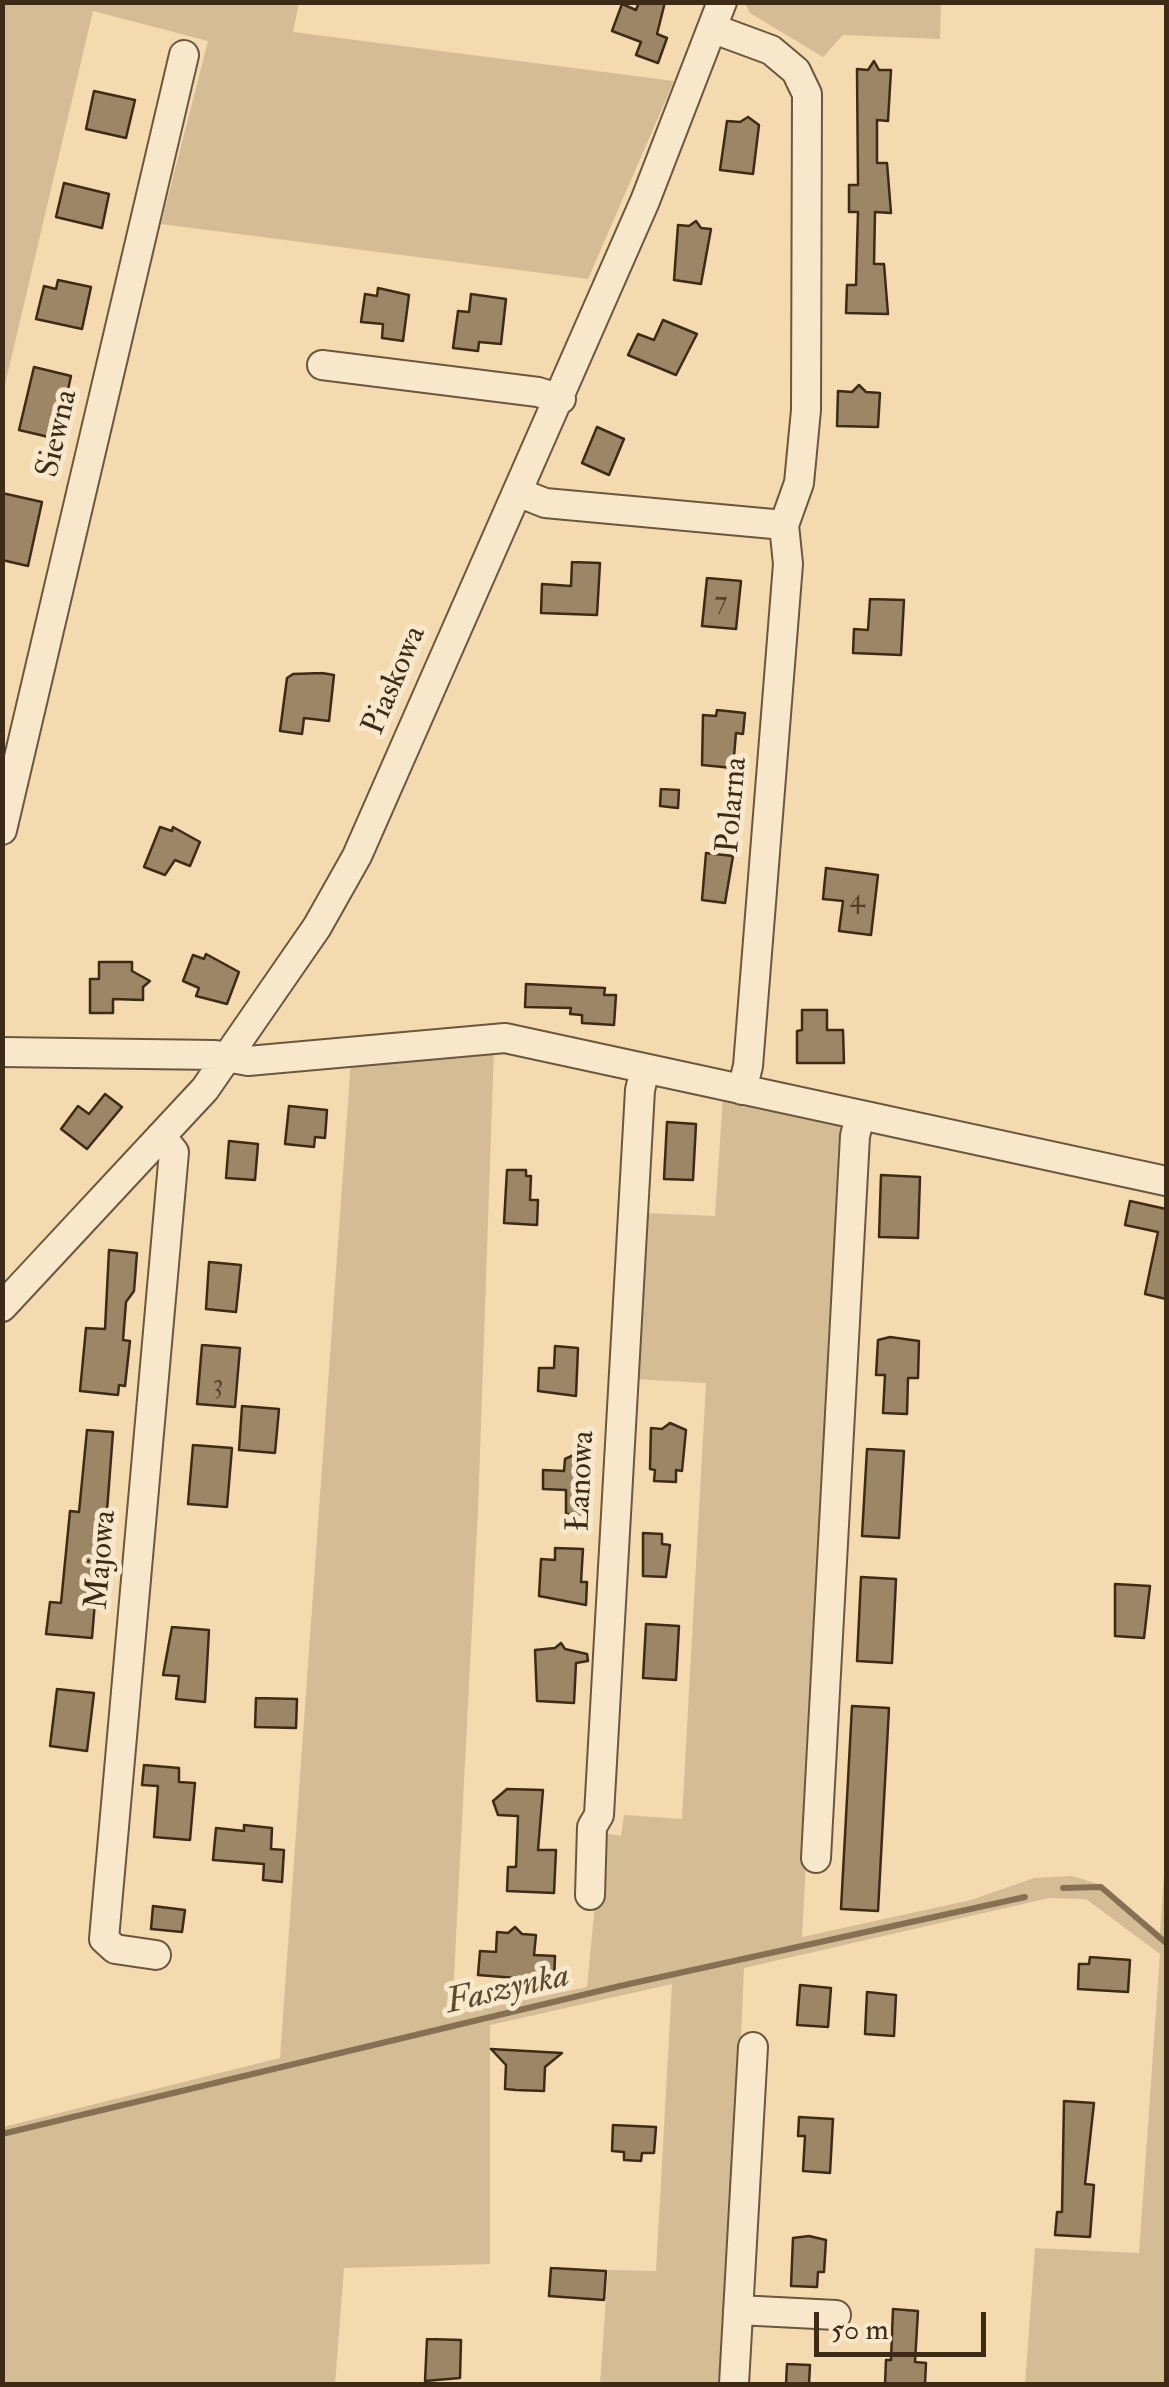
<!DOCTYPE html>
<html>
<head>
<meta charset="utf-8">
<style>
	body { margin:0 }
	#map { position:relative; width:1169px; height:2387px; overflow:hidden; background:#f3daaf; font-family:"IM FELL Double Pica",serif }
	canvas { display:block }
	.frame { position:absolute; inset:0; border:5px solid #3e2b17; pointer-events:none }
	.scale { position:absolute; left:814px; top:2312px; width:172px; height:45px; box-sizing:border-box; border:5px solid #3e2b17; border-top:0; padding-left:12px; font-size:30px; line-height:35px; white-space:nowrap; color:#3e2b17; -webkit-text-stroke:8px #f7e7cb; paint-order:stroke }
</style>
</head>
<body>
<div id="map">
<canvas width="1169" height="2387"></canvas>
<div class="frame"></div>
<div class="scale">50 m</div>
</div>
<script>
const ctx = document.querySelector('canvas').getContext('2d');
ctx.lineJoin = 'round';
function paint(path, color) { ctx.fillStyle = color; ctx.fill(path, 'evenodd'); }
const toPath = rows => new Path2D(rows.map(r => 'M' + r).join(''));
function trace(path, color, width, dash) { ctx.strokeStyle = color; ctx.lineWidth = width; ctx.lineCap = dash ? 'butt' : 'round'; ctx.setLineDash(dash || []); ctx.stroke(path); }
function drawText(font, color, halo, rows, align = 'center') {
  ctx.font = font + ' "IM FELL Double Pica",serif'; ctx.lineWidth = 10; ctx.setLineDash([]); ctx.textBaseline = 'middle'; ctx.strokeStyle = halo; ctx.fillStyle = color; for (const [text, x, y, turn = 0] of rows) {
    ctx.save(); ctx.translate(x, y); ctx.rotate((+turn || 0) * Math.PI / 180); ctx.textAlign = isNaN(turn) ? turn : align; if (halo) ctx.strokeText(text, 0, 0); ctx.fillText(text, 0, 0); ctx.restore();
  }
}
paint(toPath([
	[2,3,299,3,293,32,674,81,588,279,161,224,208,41,93,11,3,393],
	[745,3,941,3,940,39,843,35,823,57,750,13],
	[494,1048,478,1510,452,2015,587,1987,602,1833,621,1836,624,1815,682,1819,706,1383,635,1379,645,1213,715,1216,723,1097,845,1125,802,1937,971,1900,1034,1878,1072,1876,1101,1885,1160,1933,1166,1846,1166,2384,1025,2384,1035,2248,1139,2253,1160,1954,1086,1899,1049,1898,744,1968,726,2384,600,2384,608,2270,656,2271,672,1984,490,2025,490,2264,344,2268,335,2384,3,2384,3,2127,280,2058,351,1060]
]), '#d4bc95');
trace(toPath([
	[1063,1888,1101,1887,1166,1943],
	[2,2134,620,1986,1025,1897]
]), '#857053', 6);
const building = toPath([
	[639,2,665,2,657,34,667,38,658,63,636,55,641,42,612,31,622,4,636,10,639,2],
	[874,61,879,70,891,70,888,121,877,120,877,163,887,163,891,213,875,212,874,264,884,264,888,314,846,313,847,285,856,285,858,212,849,212,849,185,858,185,857,69,868,70,874,61],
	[94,91,135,100,126,138,86,129,94,91],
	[748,117,759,125,753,174,720,170,727,121,740,122,748,117],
	[64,183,109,194,102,228,56,217,64,183],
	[696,221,701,228,711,229,701,284,674,280,678,225,689,226,696,221],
	[58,280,91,287,82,329,36,319,44,286,56,289,58,280],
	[378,288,409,295,403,341,382,338,383,324,361,322,365,294,377,296,378,288],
	[471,294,506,299,501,344,479,342,478,351,453,348,458,311,469,312,471,294],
	[663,320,697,334,676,375,628,355,638,334,654,340,663,320],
	[34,367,71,376,57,439,19,430,34,367],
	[859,385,866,392,880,393,878,427,837,426,838,391,852,392,859,385],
	[597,427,624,439,609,475,582,463,597,427],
	[2,493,42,502,28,566,2,560,2,493],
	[572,562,600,563,597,615,541,613,542,584,571,586,572,562],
	[707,578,741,581,736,629,702,626,707,578],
	[870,599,904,600,901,655,853,653,854,629,868,630,870,599],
	[322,673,334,675,329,721,304,718,302,734,280,731,287,678,293,674,322,673],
	[717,710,745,713,743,734,736,733,733,768,702,765,703,715,716,716,717,710],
	[661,789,679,790,678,808,660,806,661,789],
	[160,827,172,831,173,827,200,842,190,866,175,860,165,875,144,867,160,827],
	[706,853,733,856,725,903,702,900,706,853],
	[826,868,878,875,871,935,839,931,843,901,823,899,826,868],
	[206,954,239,972,227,1004,196,996,199,988,183,981,193,955,204,959,206,954],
	[99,962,132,962,132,971,150,981,143,987,143,1000,113,999,113,1013,90,1013,90,979,99,979,99,962],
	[526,984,605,988,604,995,616,995,614,1025,582,1023,582,1015,570,1014,571,1008,525,1007,526,984],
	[802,1010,827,1010,827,1030,843,1030,844,1063,797,1063,797,1031,802,1030,802,1010],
	[105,1094,122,1107,87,1149,61,1129,78,1106,89,1114,105,1094],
	[289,1106,327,1110,325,1138,315,1137,314,1147,285,1144,289,1106],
	[667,1122,696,1124,693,1180,664,1179,667,1122],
	[229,1141,258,1144,255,1180,226,1178,229,1141],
	[507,1170,526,1170,526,1176,531,1176,530,1200,538,1200,537,1225,504,1223,507,1170],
	[881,1175,920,1177,918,1238,879,1237,881,1175],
	[1130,1201,1166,1209,1166,1299,1145,1294,1158,1232,1125,1225,1130,1201],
	[109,1250,137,1253,134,1291,126,1302,123,1340,130,1341,125,1386,119,1385,118,1395,80,1391,86,1328,105,1329,109,1250],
	[209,1262,241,1265,236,1312,206,1309,209,1262],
	[890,1337,919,1341,918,1378,908,1378,907,1414,883,1413,885,1375,876,1375,878,1340,890,1337],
	[202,1345,240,1348,235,1407,197,1404,202,1345],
	[555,1346,578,1348,576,1396,538,1391,539,1368,554,1368,555,1346],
	[242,1406,279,1409,275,1453,239,1450,242,1406],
	[670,1423,686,1430,682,1471,676,1470,676,1482,654,1481,655,1470,650,1469,651,1428,662,1429,670,1423],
	[87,1430,113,1432,102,1577,97,1577,92,1638,46,1634,50,1602,61,1603,70,1511,79,1512,87,1430],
	[193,1445,232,1448,227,1507,188,1504,193,1445],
	[867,1449,904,1451,899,1538,862,1536,867,1449],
	[578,1453,590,1460,589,1491,584,1514,566,1514,566,1490,543,1489,543,1470,564,1471,565,1459,578,1453],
	[643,1533,662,1534,662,1544,670,1545,666,1577,643,1576,643,1533],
	[555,1548,583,1549,581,1582,587,1582,586,1605,539,1596,541,1559,555,1560,555,1548],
	[861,1577,896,1579,892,1663,857,1661,861,1577],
	[1115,1584,1150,1586,1144,1638,1115,1636,1115,1584],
	[646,1624,679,1626,676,1680,643,1678,646,1624],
	[172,1627,209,1630,205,1702,176,1699,179,1676,163,1675,172,1627],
	[561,1643,565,1649,587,1654,588,1661,576,1663,574,1703,537,1701,535,1650,555,1648,561,1643],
	[57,1689,94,1693,87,1751,50,1746,57,1689],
	[256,1698,297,1699,296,1728,255,1727,256,1698],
	[852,1706,889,1708,878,1911,841,1909,852,1706],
	[144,1765,179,1768,179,1782,195,1783,190,1840,154,1837,158,1786,142,1785,144,1765],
	[507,1789,543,1790,538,1850,556,1850,554,1893,507,1891,508,1867,516,1867,518,1816,498,1815,493,1801,507,1789],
	[244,1825,272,1828,271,1849,284,1850,282,1882,263,1880,264,1864,213,1860,216,1828,244,1831,244,1825],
	[153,1906,185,1910,182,1932,151,1929,153,1906],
	[515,1927,522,1934,536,1935,534,1955,555,1956,554,1981,478,1975,480,1951,496,1952,497,1932,508,1933,515,1927],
	[1090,1957,1130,1960,1128,1992,1078,1989,1079,1964,1089,1964,1090,1957],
	[800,1985,831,1988,828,2027,797,2025,800,1985],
	[867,1992,896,1995,894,2036,865,2034,867,1992],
	[491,2049,562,2053,545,2067,544,2091,516,2090,505,2089,506,2065,491,2049],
	[1064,2101,1094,2103,1085,2184,1094,2185,1090,2237,1055,2235,1057,2212,1062,2212,1064,2101],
	[799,2117,833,2119,830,2173,803,2171,805,2136,798,2136,799,2117],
	[613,2125,656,2127,654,2153,642,2153,641,2161,624,2160,624,2152,612,2151,613,2125],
	[809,2236,826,2240,824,2272,818,2272,817,2287,791,2286,793,2238,809,2236],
	[551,2268,606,2271,604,2300,549,2296,551,2268],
	[893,2309,918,2311,915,2362,926,2363,925,2384,885,2384,886,2360,891,2360,893,2309],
	[427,2339,461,2340,460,2378,425,2381,427,2339],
	[787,2364,810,2365,809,2384,786,2384,787,2364]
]);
paint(building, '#9c8666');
trace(building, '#3e2b17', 2.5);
const minor = toPath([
	[714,29,771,50,796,71,807,94,806,410,799,483,784,525,788,564,748,1066,742,1090],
	[322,365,538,392,561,399],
	[520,493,545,503,784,525],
	[2,830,184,55],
	[2,1052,215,1055,248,1061,505,1038,1166,1181],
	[2,1307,205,1089,317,927,357,856,645,201,722,2],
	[816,1858,855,1136,860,1116],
	[590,1895,592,1827,599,1815,640,1090,645,1069],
	[156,1955,115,1949,104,1939,174,1152,161,1136],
	[738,2310,836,2315],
	[734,2384,753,2047]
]);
trace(minor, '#6b573d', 32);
trace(minor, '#f7e7cb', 28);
drawText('28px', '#56422b', null, [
	["7",721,603],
	["4",857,901],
	["3",218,1386]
]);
drawText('32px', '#3e2b17', '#f7e7cb', [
	["Siewna",59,434,-77],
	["Piaskowa",396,681,-67],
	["Polarna",734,805,-85],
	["Łanowa",583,1481,-87],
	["Majowa",103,1560,-85]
]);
drawText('italic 35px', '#5c4830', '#f7e7cb', [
	["Faszynka",508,1991,-13]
]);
</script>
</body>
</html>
